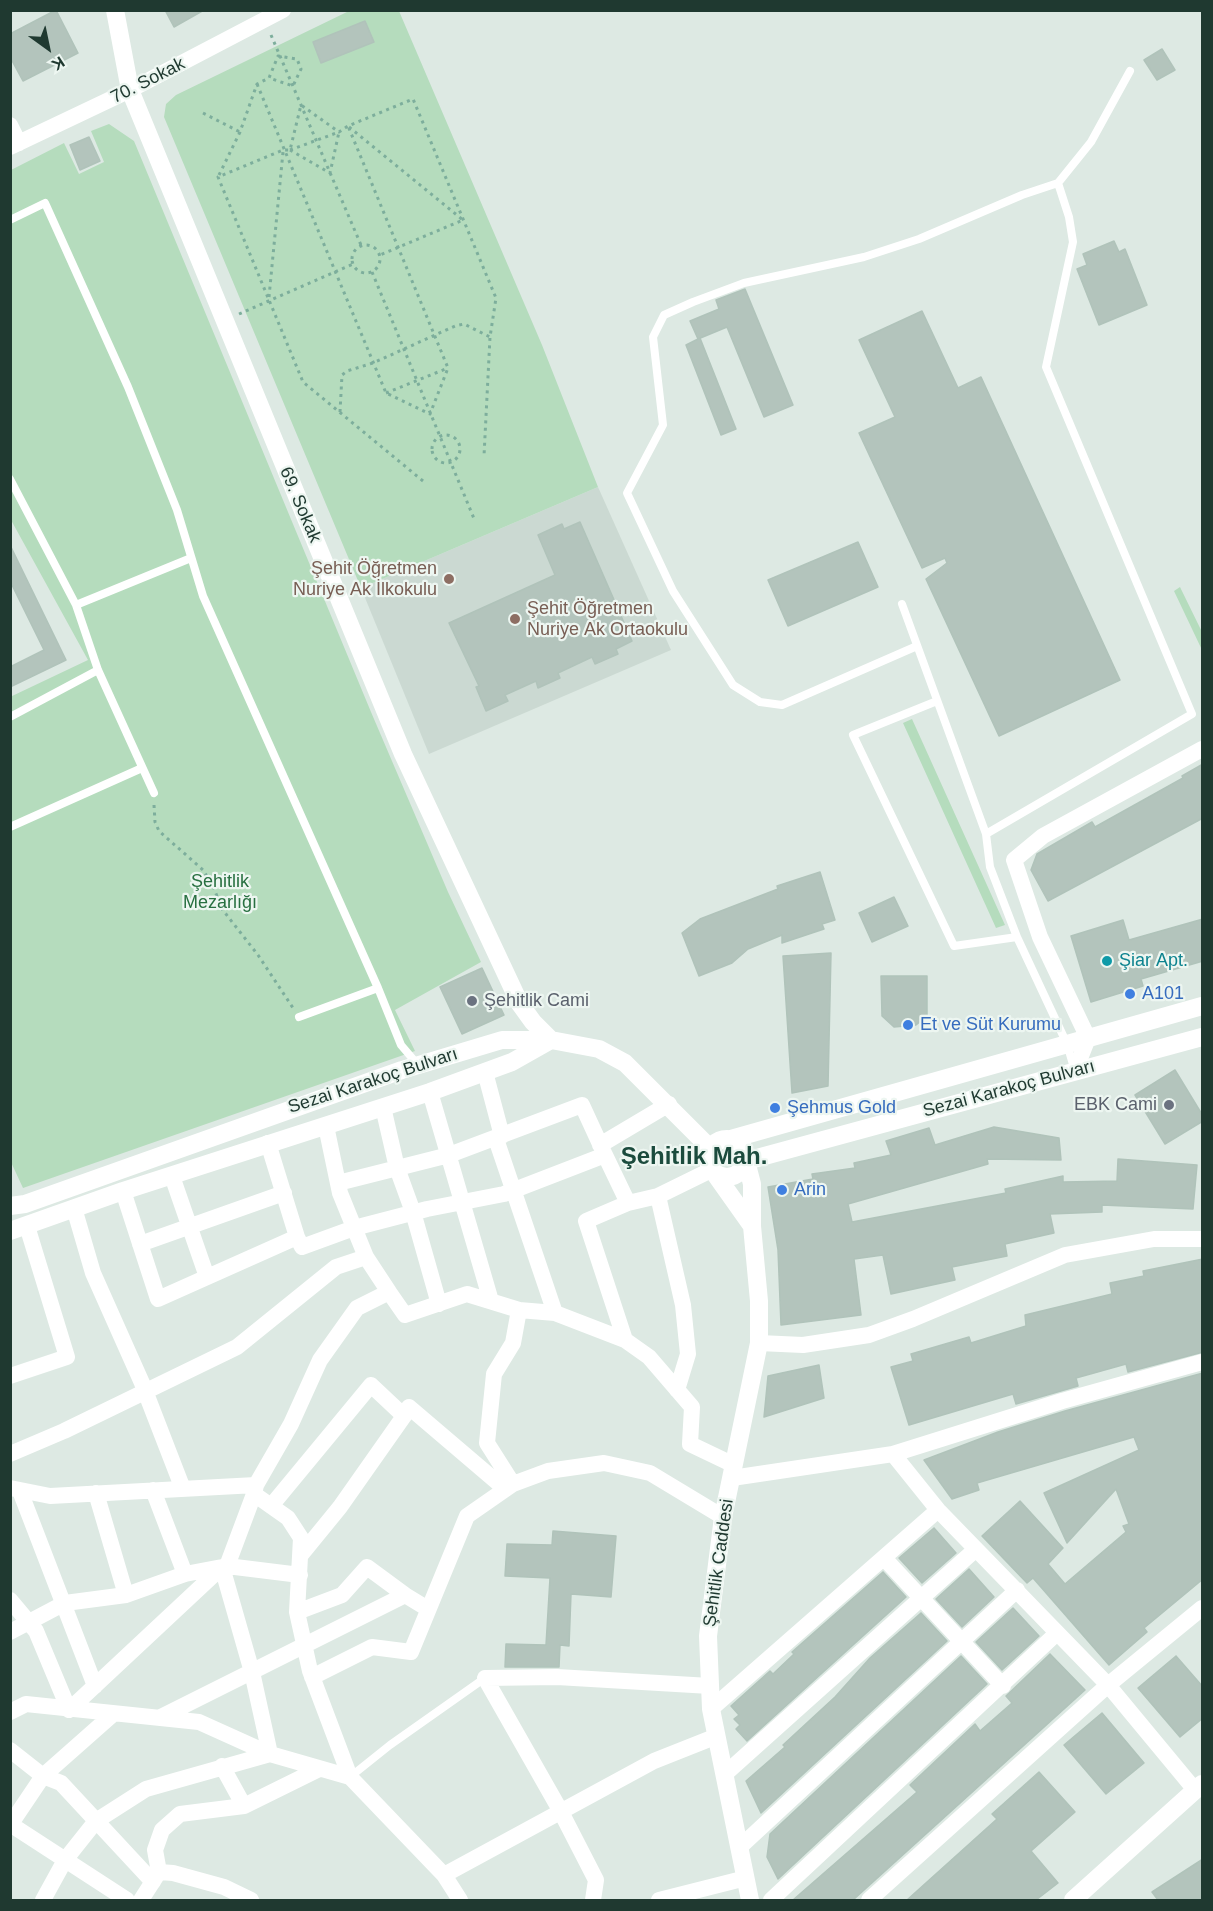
<!DOCTYPE html>
<html>
<head>
<meta charset="utf-8">
<style>
	body { margin:0 }
	#map { position:relative; width:1213px; height:1911px; overflow:hidden; background:#dde9e3; font-family:Arial,sans-serif }
	canvas { display:block }
	.frame { position:absolute; inset:0; border:12px solid #1f3930; pointer-events:none }
	.north { position:absolute; left:18px; top:18px; width:60px; height:60px; -webkit-text-stroke:4px #edf6f1; paint-order:stroke; rotate:147deg; font-size:16px; font-weight:700; line-height:24px; text-align:center; color:#1f3930 }
	.north::after { content:''; display:block; margin:auto; width:21px; height:27px; background:#1f3930; clip-path:polygon(50% 0,100% 100%,50% 72%,0 100%) }
</style>
</head>
<body>
<div id="map">
<canvas width="1213" height="1911"></canvas>
<div class="frame"></div>
<div class="north">K</div>
</div>
<script>
const ctx = document.querySelector('canvas').getContext('2d');
ctx.lineJoin = 'round';
function paint(path, color) { ctx.fillStyle = color; ctx.fill(path, 'evenodd'); }
const toPath = rows => new Path2D(rows.map(r => 'M' + r).join(''));
function trace(path, color, width, dash) { ctx.strokeStyle = color; ctx.lineWidth = width; ctx.lineCap = dash ? 'butt' : 'round'; ctx.setLineDash(dash || []); ctx.stroke(path); }
function drawText(font, color, halo, rows, align = 'center') {
  ctx.font = font + ' Arial,sans-serif'; ctx.lineWidth = 4.5; ctx.setLineDash([]); ctx.textBaseline = 'middle'; ctx.strokeStyle = halo; ctx.fillStyle = color; for (const [text, x, y, turn = 0] of rows) {
    ctx.save(); ctx.translate(x, y); ctx.rotate((+turn || 0) * Math.PI / 180); ctx.textAlign = isNaN(turn) ? turn : align; if (halo) ctx.strokeText(text, 0, 0); ctx.fillText(text, 0, 0); ctx.restore();
  }
}
paint(toPath([
	[598,487,671,650,429,754,361,588]
]), '#cbd9d2');
paint(toPath([
	[349,11,399,11,542,345,598,487,361,588,164,117,166,104,176,95],
	[109,124,134,141,371,712,448,892,481,962,395,1010,415,1051,23,1188,10,1160,10,697,88,660,11,520,11,170,64,143,79,174,104,162,91,131],
	[1180,587,1202,632,1202,650,1174,591],
	[912,719,1005,925,996,928,903,723]
]), '#b5dcbd');
const building = toPath([
	[56,10,78,53,23,81,10,57,10,34,56,10],
	[165,10,204,10,174,27,165,10],
	[365,21,374,42,321,63,313,42,365,21],
	[1162,49,1175,70,1157,80,1144,60,1162,49],
	[89,137,100,161,80,170,70,145,89,137],
	[1114,241,1119,252,1125,249,1147,305,1099,325,1077,269,1087,265,1083,254,1114,241],
	[745,289,793,405,764,417,727,327,698,339,690,321,719,309,716,300,745,289],
	[922,311,958,388,981,377,1120,680,999,736,926,579,947,563,945,558,922,568,859,433,895,417,859,340,922,311],
	[700,338,736,429,721,435,686,345,700,338],
	[580,522,632,641,616,649,618,654,595,664,592,657,558,673,560,678,538,688,536,681,505,695,508,701,486,711,476,687,479,686,449,623,555,575,538,535,562,524,564,529,580,522],
	[858,542,878,587,788,626,768,580,858,542],
	[10,545,66,660,10,687,10,667,44,650,10,581,10,545],
	[1203,764,1203,818,1048,901,1031,870,1037,854,1092,822,1095,827,1183,778,1182,776,1203,764],
	[820,872,835,920,822,924,824,929,782,943,782,935,748,949,732,963,699,976,682,933,700,919,778,889,777,886,820,872],
	[894,897,908,926,872,942,859,913,894,897],
	[1203,919,1203,961,1141,979,1143,986,1091,1002,1071,936,1123,920,1129,940,1203,919],
	[831,953,828,1086,792,1093,783,956,831,953],
	[482,968,504,1015,462,1034,440,987,482,968],
	[881,976,927,976,927,1016,916,1025,894,1027,882,1016,881,976],
	[1175,1070,1203,1116,1203,1121,1165,1144,1135,1095,1175,1070],
	[994,1127,1059,1138,1061,1160,987,1159,988,1164,848,1204,852,1222,1006,1193,1005,1189,1063,1176,1063,1182,1117,1181,1118,1159,1197,1165,1193,1209,1102,1205,1102,1212,1050,1214,1054,1233,1005,1244,1007,1256,952,1267,955,1280,891,1294,883,1255,854,1259,861,1315,781,1325,778,1250,768,1187,813,1179,812,1174,855,1168,854,1163,891,1155,886,1141,929,1128,935,1145,994,1127],
	[1203,1259,1203,1352,1128,1372,1126,1364,1076,1378,1078,1386,1016,1404,1013,1394,909,1425,891,1367,913,1361,911,1354,969,1337,971,1343,1026,1326,1025,1315,1112,1294,1110,1283,1144,1276,1143,1271,1203,1259],
	[819,1365,824,1398,764,1417,768,1376,819,1365],
	[1203,1373,1203,1579,1144,1628,1147,1632,1109,1665,1033,1578,1027,1583,982,1536,1020,1501,1063,1548,1048,1564,1065,1584,1126,1532,1123,1526,1129,1524,1116,1489,1067,1543,1044,1493,1139,1450,1134,1437,977,1483,979,1490,952,1499,924,1460,998,1432,1065,1411,1203,1373],
	[934,1528,956,1553,922,1583,899,1558,934,1528],
	[553,1531,616,1536,611,1597,571,1594,569,1646,560,1645,559,1667,505,1667,506,1644,546,1645,550,1578,505,1576,507,1544,552,1545,553,1531],
	[969,1569,994,1597,962,1627,936,1599,969,1569],
	[883,1572,906,1597,747,1741,736,1729,740,1725,734,1719,739,1715,731,1706,770,1671,773,1674,794,1654,792,1652,883,1572],
	[1013,1608,1039,1636,1002,1670,976,1642,1013,1608],
	[921,1613,947,1641,761,1813,746,1781,785,1747,783,1745,835,1697,870,1658,921,1613],
	[1050,1654,1085,1690,853,1900,793,1900,917,1792,910,1785,975,1724,980,1731,1012,1703,1006,1696,1050,1654],
	[961,1656,987,1684,778,1879,767,1857,770,1834,961,1656],
	[1176,1656,1203,1687,1203,1718,1180,1737,1138,1688,1176,1656],
	[1102,1713,1144,1763,1106,1794,1064,1745,1102,1713],
	[1039,1772,1075,1812,1031,1851,1058,1883,1036,1900,907,1900,997,1819,992,1814,1039,1772],
	[1203,1859,1203,1900,1158,1900,1152,1892,1203,1859]
]);
paint(building, '#b3c4bc');
trace(building, '#b0c3ba', 1.5);
trace(toPath([
	[271,35,361,245],
	[257,84,386,393,430,414,448,368,348,126],
	[203,113,240,132],
	[349,127,463,220,380,255],
	[290,150,330,173,339,132],
	[290,150,339,132],
	[219,175,240,132,257,84,269,78,278,56,297,59,301,69,293,86,269,78],
	'352 259a14 14 0 1 1 28 0a14 14 0 1 1-28 0Z',
	[372,272,475,521],
	[269,297,283,152],
	[239,314,353,264],
	[386,393,448,368],
	[340,412,342,375,347,371,373,363,455,326,464,324,490,337],
	'432 449a14 14 0 1 1 28 0a14 14 0 1 1-28 0Z',
	[423,481,303,382,218,177,283,150,290,150,301,105,339,132,348,126,413,99,496,298,490,337,484,456],
	[154,805,155,822,159,831,203,870,213,886,222,909,258,955,293,1008]
]), '#7dae9c', 3, [3, 4.5]);
trace(toPath([
	[10,220,45,203,128,387,177,510,203,596,378,988,401,1045,418,1065],
	[10,479,76,605,191,558],
	[902,604,986,834,990,867,1017,937,1067,1044,1074,1068],
	[76,605,98,670,154,793],
	[917,646,782,705,760,702,733,685,673,591,627,493,663,425,653,337,664,315,693,302,744,283,864,257,919,239,1022,195,1058,183,1091,142,1130,71],
	[937,701,853,735,954,946,1017,937],
	[10,717,98,670],
	[10,827,142,768],
	[986,834,1192,714,1046,367,1073,242,1069,217,1058,183],
	[299,1017,378,988],
	[350,1777,390,1745,485,1678]
]), '#fff', 8);
trace(toPath([
	[10,125,19,143],
	[10,147,130,90,283,10],
	[1075,1071,1088,1038,1040,937,1014,860,1043,836,1202,749],
	[485,1072,502,1136],
	[430,1092,491,1301],
	[383,1107,397,1168,413,1212,439,1304],
	[326,1126,340,1193,366,1257],
	[496,1139,555,1313],
	[600,1145,669,1104],
	[605,1155,628,1203,658,1196,711,1170],
	[172,1176,207,1277],
	[123,1191,158,1299,297,1237,268,1143],
	[658,1196,683,1305,688,1354,677,1390],
	[74,1208,93,1273,142,1383,183,1489],
	[297,1237,302,1247,354,1228,427,1209,504,1194,605,1155,582,1105,449,1155,338,1183],
	[140,1244,284,1193],
	[625,1340,586,1221,628,1203],
	[759,1343,803,1345,869,1335,913,1319,1065,1255,1154,1239,1202,1239],
	[10,1376,67,1357,27,1226],
	[10,1454,64,1431,237,1347,336,1267,366,1257,389,1292],
	[732,1478,893,1454],
	[513,1484,487,1443,494,1374,513,1343,519,1310],
	[10,1488,50,1496,256,1485],
	[153,1490,185,1574],
	[20,1491,95,1686],
	[96,1493,126,1595],
	[271,1506,371,1385,404,1416,409,1407,504,1488],
	[300,1556,340,1507,404,1416],
	[884,1558,1003,1686],
	[227,1566,300,1575],
	[10,1600,36,1631,69,1710,222,1567,227,1566,254,1494],
	[297,1612,342,1595,367,1567,405,1595],
	[10,1632,65,1603,126,1595,185,1574,222,1567,252,1672,270,1754,146,1789,96,1821,65,1860,43,1900],
	[312,1677,372,1647,411,1652,467,1516,513,1484,548,1471,604,1463,650,1473,723,1517],
	[711,1709,938,1510],
	[10,1712,26,1704,199,1722,270,1754,350,1777,444,1875,460,1900],
	[159,1718,405,1595,428,1609],
	[10,1750,43,1776,61,1783,153,1882],
	[222,1766,244,1806],
	[725,1774,976,1549],
	[350,1777,310,1671,297,1612,301,1538,288,1518,254,1494,256,1485,291,1424,320,1360,357,1308,389,1292,405,1315,467,1294,519,1310,555,1313,625,1340,649,1357,692,1407,690,1444,734,1465],
	[1195,1790,1108,1685,938,1510,893,1454,1062,1401,1202,1362],
	[10,1824,127,1900],
	[10,1825,43,1776,112,1715],
	[741,1846,1017,1590],
	[159,1872,155,1850,162,1830,180,1814,244,1806,319,1769],
	[444,1875,654,1761,717,1736],
	[141,1900,159,1872,173,1873,224,1887,251,1900],
	[593,1900,596,1880,560,1810,485,1678,557,1677,710,1686],
	[659,1900,746,1878],
	[771,1900,1057,1633],
	[869,1900,1108,1685,1202,1608]
]), '#fff', 16);
trace(toPath([
	'708 1158a19 19 0 1 1 38 0a19 19 0 1 1-38 0Z',
	[731,1139,1202,1006],
	[713,1171,752,1226],
	[10,1206,25,1204,402,1070,502,1040,551,1040,599,1049,625,1063,710,1148],
	[10,1231,123,1191,430,1092,512,1062,551,1040,533,1022,520,1004,403,754,130,90,115,10],
	[750,1900,711,1709,708,1636,723,1517,759,1343,759,1301,752,1226,752,1184,746,1161,1202,1037],
	[1073,1900,1202,1784]
]), '#fff', 18);
for (const [x, y, r, color] of [
	[449,579,6,"#8d6e63"],
	[515,619,6,"#8d6e63"],
	[1107,961,6,"#0f9aa8"],
	[1130,994,6,"#3f7fe0"],
	[472,1001,6,"#6b7280"],
	[908,1025,6,"#3f7fe0"],
	[1169,1105,6,"#6b7280"],
	[775,1108,6,"#3f7fe0"],
	[782,1190,6,"#3f7fe0"]
]) { const dot = new Path2D(); dot.arc(x, y, r, 0, 2 * Math.PI); ctx.fillStyle = color; ctx.fill(dot); trace(dot, '#edf6f1', 2); }
drawText('18px', '#1f3930', '#edf6f1', [
	["70. Sokak",148,81,-27],
	["69. Sokak",300,505,67],
	["Sezai Karakoç Bulvarı",373,1081,-18],
	["Sezai Karakoç Bulvarı",1009,1089,-15],
	["Şehitlik Caddesi",719,1563,-82]
]);
drawText('18px', '#785e54', '#edf6f1', [
	["Şehit Öğretmen",437,569],
	["Nuriye Ak İlkokulu",437,590],
	["Şehit Öğretmen",527,609,"left"],
	["Nuriye Ak Ortaokulu",527,630,"left"]
], 'right');
drawText('18px', '#287041', '#edf6f1', [
	["Şehitlik",220,882],
	["Mezarlığı",220,903]
]);
drawText('18px', '#0d838f', '#edf6f1', [
	["Şiar Apt.",1119,961]
], 'left');
drawText('18px', '#366cbe', '#edf6f1', [
	["A101",1142,994],
	["Et ve Süt Kurumu",920,1025],
	["Şehmus Gold",787,1108],
	["Arin",794,1190]
], 'left');
drawText('18px', '#5b616d', '#edf6f1', [
	["Şehitlik Cami",484,1001],
	["EBK Cami",1157,1105,"right"]
], 'left');
drawText('bold 24px', '#1b4b3d', '#edf6f1', [
	["Şehitlik Mah.",694,1157]
]);
</script>
</body>
</html>
